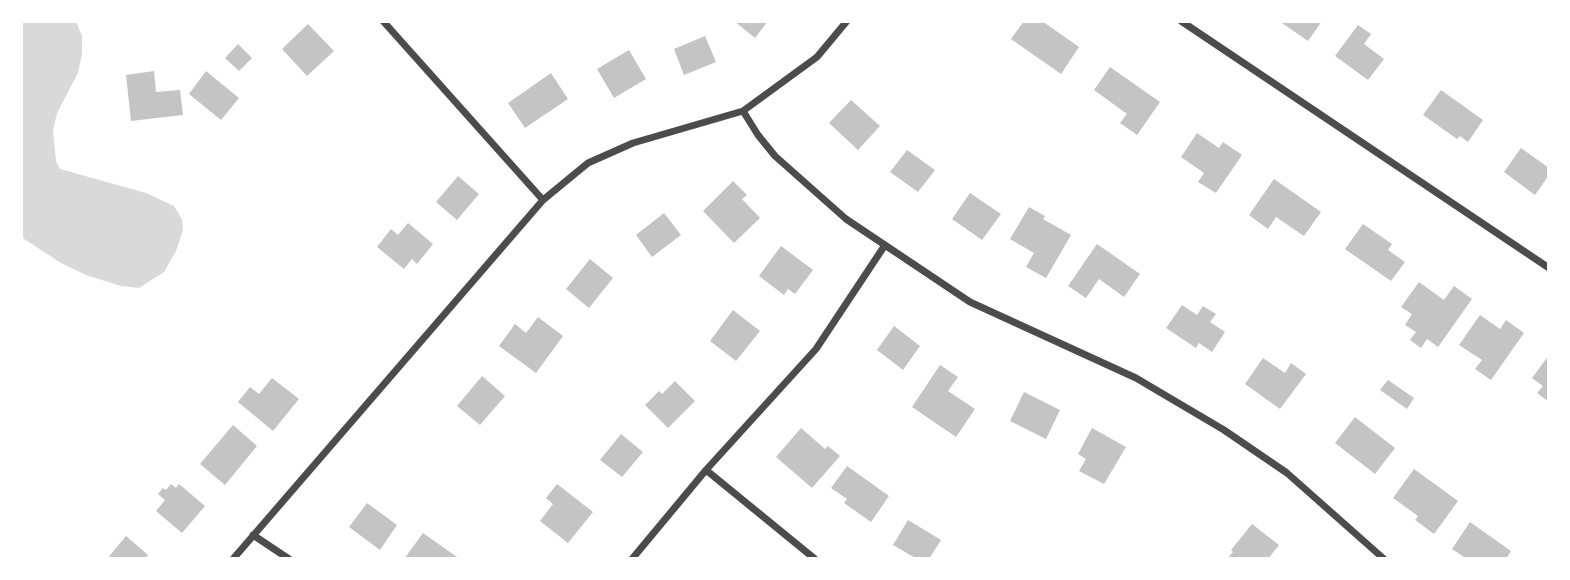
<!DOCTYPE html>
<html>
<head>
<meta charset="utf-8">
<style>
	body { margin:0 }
	#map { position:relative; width:1570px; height:580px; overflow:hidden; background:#fff; font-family:Lora,serif }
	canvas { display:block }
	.frame { position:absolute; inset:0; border:23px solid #fff; pointer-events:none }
</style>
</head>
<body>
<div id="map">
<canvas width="1570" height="580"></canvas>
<div class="frame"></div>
</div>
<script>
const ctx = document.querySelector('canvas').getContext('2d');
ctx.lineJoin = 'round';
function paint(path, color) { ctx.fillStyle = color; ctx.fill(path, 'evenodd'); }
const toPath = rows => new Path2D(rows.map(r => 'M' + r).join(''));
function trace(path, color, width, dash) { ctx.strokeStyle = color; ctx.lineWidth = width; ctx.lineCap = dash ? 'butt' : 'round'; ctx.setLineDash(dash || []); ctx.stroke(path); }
paint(toPath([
	[21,21,76,21,82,36,82,54,78,73,57,113,53,130,56,161,60,169,146,193,174,206,182,219,183,230,176,251,164,272,139,288,121,286,86,275,61,263,21,237]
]), '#d9d9d9');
paint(toPath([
	[734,21,768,21,755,38],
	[1024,21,1042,21,1079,47,1061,74,1011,39],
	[1279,21,1322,21,1308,41],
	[308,24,334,51,307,76,282,49],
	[1358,25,1371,34,1364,44,1384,59,1368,80,1335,56],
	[705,36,716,62,684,75,674,49],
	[238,44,252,58,239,71,225,58],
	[629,50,646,79,614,98,597,69],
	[1110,67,1160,102,1137,135,1120,123,1127,114,1094,90],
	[154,71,156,92,180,90,183,115,131,121,126,75],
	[206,71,239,98,221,120,189,94],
	[551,73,568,99,525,128,508,103],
	[1441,90,1483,120,1468,142,1460,136,1457,139,1423,115],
	[851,100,880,126,858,150,829,123],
	[1197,133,1219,148,1223,142,1242,155,1216,193,1198,182,1204,173,1181,157],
	[1521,148,1549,168,1549,175,1535,195,1504,172],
	[907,150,935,170,918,192,890,172],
	[458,176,479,194,457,220,436,202],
	[1274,179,1321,212,1304,236,1276,217,1268,229,1249,215],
	[733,181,747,195,742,199,760,218,734,243,703,211],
	[970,193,1001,214,982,240,952,219],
	[1029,207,1045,216,1043,219,1071,235,1046,278,1026,267,1034,253,1010,239],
	[664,213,681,235,652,257,636,235],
	[408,223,433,244,417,264,412,259,404,269,377,247,391,229,398,235],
	[1363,224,1392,244,1388,250,1405,262,1391,281,1345,249],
	[1097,244,1140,274,1124,297,1099,279,1086,298,1068,286],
	[781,246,813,270,795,294,788,289,784,295,759,276],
	[590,259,613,278,589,308,566,289],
	[1419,282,1444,300,1454,286,1472,299,1438,347,1427,339,1421,348,1410,340,1416,332,1405,325,1412,314,1401,307],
	[1182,305,1197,315,1203,306,1216,314,1210,322,1225,332,1212,352,1199,343,1196,348,1166,328],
	[733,310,760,331,736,361,710,341],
	[1480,315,1500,329,1506,320,1524,333,1491,380,1475,369,1482,360,1459,345],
	[538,317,563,336,536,373,499,346,515,324,526,333],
	[894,326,920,346,903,370,877,350],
	[1549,355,1549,402,1537,393,1543,386,1532,378],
	[1263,358,1285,373,1291,363,1306,374,1280,409,1245,384],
	[940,365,958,377,948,391,975,409,956,437,912,407],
	[482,376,505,396,480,425,457,406],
	[272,378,299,399,273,431,238,402,250,387,259,394],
	[1388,380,1414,398,1407,409,1380,390],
	[675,381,695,401,668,428,645,405,659,391,662,394],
	[1024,392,1060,410,1046,439,1010,421],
	[1355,417,1395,448,1375,474,1335,443],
	[233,425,257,446,225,485,200,464],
	[801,428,825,449,828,446,840,456,812,488,776,457],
	[1092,428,1126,447,1104,484,1079,471,1086,459,1078,454],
	[621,434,643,452,622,477,600,460],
	[847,466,889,496,871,522,844,503,847,499,831,488],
	[1414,469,1458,501,1434,534,1415,520,1418,516,1393,498],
	[171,484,176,488,179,484,205,506,182,533,156,511,165,500,158,494,163,488,166,490],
	[557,484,593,512,568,543,540,521,553,504,546,498],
	[367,503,397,525,380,550,349,527],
	[908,520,941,540,929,559,917,559,893,545],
	[1470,522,1511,551,1506,559,1467,559,1452,549],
	[1252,524,1279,545,1268,559,1227,559,1233,552,1231,550],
	[423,533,460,559,404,559],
	[126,536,148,555,145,559,107,559]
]), '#c4c4c4');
trace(toPath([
	[383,21,543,200],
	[1181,21,1549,268],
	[743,111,758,135,775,156,846,219,970,302,1136,378,1224,430,1287,473,1384,559],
	[706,470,815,559],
	[253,535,289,559],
	[233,559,543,200,588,163,633,143,743,111,817,57,847,21],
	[632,559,706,470,816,349,885,245]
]), '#4c4c4c', 7);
</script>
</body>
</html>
